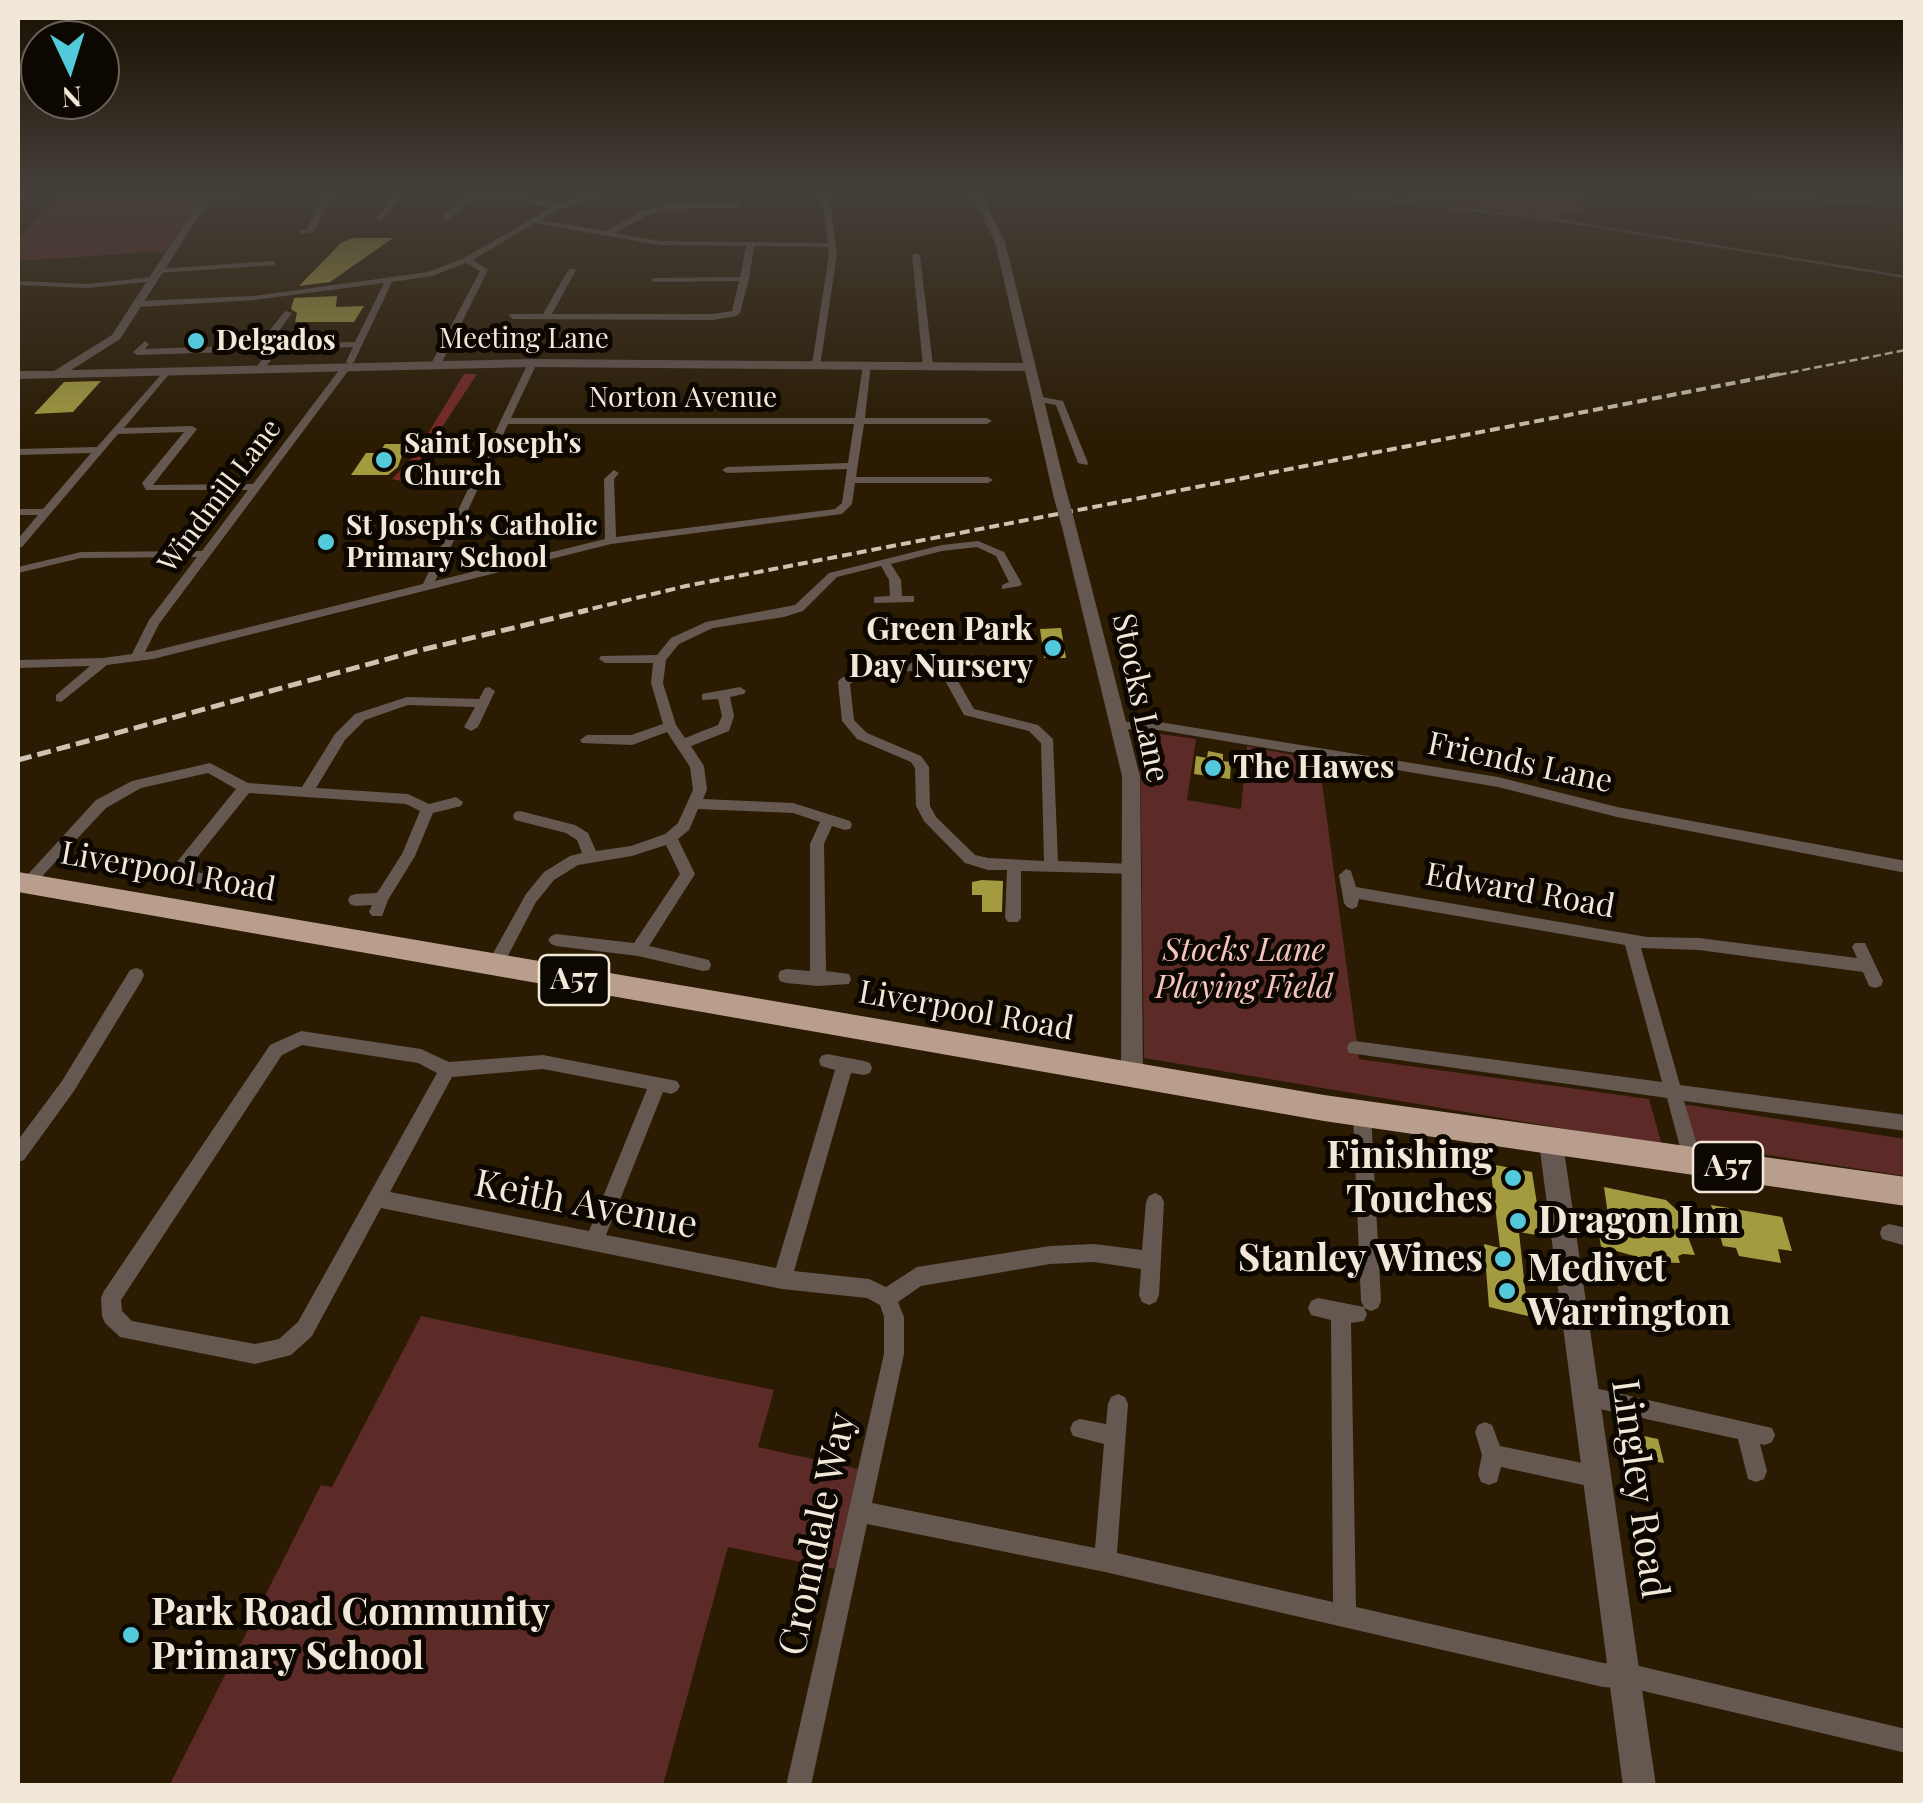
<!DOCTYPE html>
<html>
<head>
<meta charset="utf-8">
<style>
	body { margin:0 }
	#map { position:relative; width:1923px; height:1803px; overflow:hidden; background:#2a1b02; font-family:"Playfair Display",serif }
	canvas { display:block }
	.frame { position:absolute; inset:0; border:20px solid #f2e8d9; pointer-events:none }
	.north { position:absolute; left:20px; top:20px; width:100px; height:100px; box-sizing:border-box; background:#0d0701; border:2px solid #696157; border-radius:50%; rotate:176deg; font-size:28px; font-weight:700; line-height:40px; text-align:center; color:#f2e8d9 }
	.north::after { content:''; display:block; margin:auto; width:35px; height:45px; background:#53cadc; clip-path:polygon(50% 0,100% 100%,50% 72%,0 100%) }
</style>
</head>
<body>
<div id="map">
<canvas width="1923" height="1803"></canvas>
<div class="frame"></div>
<div class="north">N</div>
</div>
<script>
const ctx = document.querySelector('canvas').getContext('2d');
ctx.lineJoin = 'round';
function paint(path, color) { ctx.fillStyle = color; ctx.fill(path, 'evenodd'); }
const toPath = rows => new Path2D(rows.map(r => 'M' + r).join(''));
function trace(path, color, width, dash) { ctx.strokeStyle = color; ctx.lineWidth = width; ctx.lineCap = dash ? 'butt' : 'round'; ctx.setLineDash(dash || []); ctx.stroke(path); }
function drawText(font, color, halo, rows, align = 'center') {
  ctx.font = font + ' "Playfair Display",serif'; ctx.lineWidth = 10; ctx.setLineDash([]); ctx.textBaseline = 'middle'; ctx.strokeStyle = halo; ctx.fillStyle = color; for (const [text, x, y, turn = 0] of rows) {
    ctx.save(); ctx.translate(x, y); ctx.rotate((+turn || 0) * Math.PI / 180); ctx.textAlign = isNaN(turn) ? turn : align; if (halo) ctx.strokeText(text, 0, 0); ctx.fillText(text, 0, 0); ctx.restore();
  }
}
paint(toPath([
	[58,193,203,193,165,251,18,261,18,240],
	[1375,193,1584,193,1583,211,1568,210,1557,219],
	[1154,733,1196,739,1187,800,1241,809,1247,746,1319,760,1359,1059,1649,1099,1662,1145,1144,1058,1140,742],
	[1676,1103,1905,1139,1905,1176,1683,1142],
	[421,1316,774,1390,758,1447,858,1469,835,1569,728,1547,663,1785,169,1786,321,1485,332,1487]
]), '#5c2a27');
paint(toPath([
	[464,374,477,374,406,482,392,479,415,455]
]), '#782826');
trace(toPath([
	[1330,193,1556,220,1906,277],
	[1707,193,1906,205]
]), '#4a4c41', 2.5);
paint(toPath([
	[354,238,393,238,330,282,299,286,342,242],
	[337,296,336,307,364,306,354,322,295,322,297,313,291,309,294,298],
	[101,381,73,412,34,414,64,382],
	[385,444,406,444,398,467,388,475,351,475,366,453,379,453],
	[1061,628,1066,658,1044,658,1040,629],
	[1208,751,1223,754,1223,761,1231,762,1230,779,1194,774,1196,756,1207,758],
	[982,880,1003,881,1002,912,982,912,982,895,972,895,972,882],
	[1490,1164,1532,1172,1542,1236,1519,1232,1528,1316,1489,1307,1484,1244,1500,1248],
	[1604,1187,1666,1200,1678,1211,1695,1255,1683,1254,1678,1256,1680,1263,1657,1262,1601,1247,1599,1234,1611,1236],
	[1711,1205,1782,1217,1792,1251,1778,1249,1781,1263,1739,1256,1736,1248,1723,1246],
	[1629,1433,1658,1439,1664,1463,1634,1458]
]), '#a49b40');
paint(toPath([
	[18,193,25,193,21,200,18,200,18,193],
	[237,193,263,193,206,200,202,198,237,193],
	[324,193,332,193,314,232,300,234,300,230,307,230,324,193],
	[396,193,404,193,382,220,376,220,396,193],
	[597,193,608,193,560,209,540,220,606,231,642,211,666,205,738,203,741,207,666,209,648,215,614,233,660,241,828,243,821,193,829,193,837,255,820,366,812,364,829,255,828,247,754,246,749,279,740,313,736,316,713,320,513,319,509,316,510,314,543,314,568,270,572,268,576,270,552,314,713,314,732,311,739,281,655,282,651,280,655,278,740,277,746,246,660,245,534,223,473,260,488,270,441,364,436,367,431,364,480,271,466,263,432,276,392,282,354,362,350,365,346,362,353,347,280,350,276,347,280,344,355,342,384,283,254,300,138,307,134,304,138,301,254,296,428,272,464,258,551,208,516,199,471,201,449,219,443,219,443,215,466,197,516,195,557,205,597,193],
	[1009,193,1061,193,1057,195,1013,195,1009,193],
	[916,253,920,255,933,366,928,369,923,366,912,255,916,253],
	[272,261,275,261,275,265,158,273,154,271,158,269,272,261],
	[153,277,157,279,156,281,87,288,18,285,18,281,87,284,153,277],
	[285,311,292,313,266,348,273,357,263,371,255,369,264,357,259,351,137,355,133,352,145,341,149,344,145,349,258,345,285,311],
	[529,361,537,363,511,418,855,418,863,365,871,363,865,418,987,418,992,421,987,424,864,424,856,477,988,477,993,480,988,483,855,483,852,504,842,514,611,544,153,659,107,665,61,702,56,701,56,695,90,666,18,668,18,660,103,658,132,654,149,620,197,557,81,558,18,573,18,567,81,552,202,551,248,490,146,490,142,483,184,432,118,434,22,547,18,548,18,539,38,515,18,515,18,509,43,509,91,453,18,455,18,449,97,447,167,368,172,371,170,373,124,428,192,426,197,429,153,485,253,484,343,365,351,367,159,624,145,652,153,651,423,584,529,361],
	[508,424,854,424,848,463,727,467,722,470,727,473,847,469,842,503,835,509,616,537,614,479,619,473,614,470,604,479,605,539,435,581,508,424],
	[1037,396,1063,401,1088,463,1087,465,1078,463,1056,405,1034,401,1034,397,1037,396],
	[978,541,1004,552,1022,584,1020,586,1002,589,1002,585,1009,582,996,556,977,547,942,551,891,564,901,580,902,596,914,596,914,602,874,603,874,597,890,596,889,580,881,566,837,577,803,611,784,617,713,628,679,644,666,660,663,683,676,725,685,738,718,725,722,716,718,699,702,700,702,694,740,687,746,691,744,694,730,697,734,716,729,731,691,746,704,766,707,790,703,799,793,803,850,821,852,825,850,829,845,830,832,826,824,844,826,971,849,974,851,979,849,984,818,986,786,983,780,981,778,976,780,971,786,969,810,971,810,844,820,822,793,813,698,809,689,830,678,839,695,874,649,946,709,960,711,965,709,970,703,971,638,956,556,946,551,944,548,940,551,936,556,934,634,943,680,874,666,845,632,856,578,865,554,880,536,902,500,971,494,972,488,971,486,966,526,894,544,872,570,856,582,853,577,840,566,833,515,820,513,816,515,812,520,811,575,825,588,833,596,851,631,846,665,834,678,823,693,790,690,767,667,732,632,745,582,743,580,740,587,735,631,735,663,724,651,683,653,663,605,663,599,659,601,656,657,655,671,638,706,622,795,605,829,573,942,545,978,541],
	[928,662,951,669,974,709,1038,725,1053,739,1058,861,1133,864,1138,866,1140,870,1138,874,1021,871,1021,918,1018,922,1008,922,1005,918,1007,870,988,870,965,863,924,821,916,806,915,768,911,762,857,739,842,721,838,682,840,679,863,666,928,662],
	[927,670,942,675,964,715,1029,731,1041,743,1044,861,988,858,975,855,936,817,930,806,929,767,921,756,867,733,854,720,850,684,866,674,927,670],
	[489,687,495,691,478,727,471,731,464,727,475,707,408,705,365,720,345,740,316,788,408,794,429,804,456,797,463,802,461,806,433,813,415,856,388,900,382,916,372,916,369,912,372,905,355,906,350,904,348,900,350,896,355,894,377,893,402,854,420,811,406,804,249,793,187,870,211,875,213,879,211,883,206,885,150,875,148,871,150,867,172,868,236,789,208,773,141,788,106,808,32,887,27,889,22,887,20,883,96,800,132,781,210,763,248,783,302,787,335,734,355,714,407,697,479,699,485,688,489,687],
	[1122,722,1159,722,1498,777,1617,807,1906,861,1906,873,1617,817,1498,787,1159,730,1117,729,1115,726,1117,723,1122,722],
	[1346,869,1351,871,1356,887,1647,937,1699,938,1857,958,1852,947,1855,943,1865,943,1883,981,1881,986,1875,988,1869,986,1863,972,1699,950,1641,948,1680,1085,1906,1115,1906,1131,1684,1101,1702,1162,1699,1168,1693,1170,1687,1168,1684,1162,1667,1098,1349,1053,1347,1048,1349,1043,1355,1041,1662,1082,1625,945,1359,899,1357,907,1352,909,1347,907,1344,903,1339,875,1346,869],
	[136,968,142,970,144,975,142,980,74,1091,24,1160,18,1162,18,1140,62,1081,130,970,136,968],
	[301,1031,421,1049,449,1062,543,1055,677,1081,680,1086,677,1091,671,1094,663,1092,606,1235,776,1268,835,1070,821,1066,819,1061,821,1056,827,1054,864,1061,870,1063,872,1068,870,1073,864,1075,851,1073,794,1271,869,1279,886,1287,917,1267,1050,1246,1094,1244,1142,1250,1146,1202,1149,1196,1155,1193,1161,1196,1164,1202,1159,1295,1156,1302,1149,1305,1142,1302,1139,1295,1141,1269,1094,1262,1050,1264,921,1286,898,1302,904,1317,904,1354,872,1503,1095,1548,1104,1444,1073,1436,1070,1429,1073,1422,1080,1419,1106,1424,1108,1404,1111,1397,1118,1394,1125,1397,1128,1404,1117,1553,1333,1602,1331,1320,1311,1315,1308,1308,1311,1301,1318,1298,1364,1307,1361,1301,1353,1114,1356,1108,1362,1106,1368,1108,1371,1114,1381,1301,1378,1308,1371,1311,1364,1308,1367,1314,1364,1321,1351,1323,1356,1607,1603,1663,1635,1665,1906,1729,1906,1753,1635,1689,1603,1687,1105,1572,867,1524,811,1786,786,1786,884,1354,884,1317,880,1305,867,1298,782,1289,381,1208,312,1336,291,1355,255,1364,120,1337,105,1323,102,1316,101,1298,104,1291,270,1045,301,1031],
	[302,1045,418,1063,437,1073,298,1322,279,1339,255,1344,132,1321,122,1311,121,1300,282,1055,302,1045],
	[543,1069,647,1089,589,1231,390,1192,452,1077,543,1069],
	[1889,1224,1906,1228,1906,1246,1882,1239,1880,1233,1882,1227,1889,1224],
	[1586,1386,1772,1428,1775,1435,1772,1442,1765,1445,1760,1444,1767,1471,1764,1479,1756,1482,1748,1479,1738,1439,1586,1406,1579,1403,1576,1396,1579,1389,1586,1386],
	[1485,1422,1492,1425,1500,1446,1597,1466,1605,1469,1608,1477,1605,1485,1597,1488,1501,1467,1497,1482,1489,1485,1481,1482,1478,1474,1482,1455,1475,1432,1478,1425,1485,1422]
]), '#655851');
paint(toPath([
	[204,193,214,193,120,339,71,370,532,359,1023,363,995,242,971,193,981,193,1005,242,1067,494,1060,498,1053,494,1025,371,532,367,18,379,18,371,54,371,112,335,204,193],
	[1068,519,1075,523,1140,776,1143,1075,1140,1082,1132,1085,1124,1082,1121,1075,1122,776,1061,523,1068,519],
	[1551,1132,1559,1135,1563,1143,1656,1786,1623,1786,1539,1143,1543,1135,1551,1132]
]), '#655851');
paint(toPath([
	[18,872,1324,1095,1906,1177,1906,1206,1324,1121,18,892,18,872]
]), '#ba9e8d');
trace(toPath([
	[1767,377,1906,350]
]), '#cec3b2', 2.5, [8, 4]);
trace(toPath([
	[578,612,686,586,1780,374]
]), '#cec3b2', 4, [10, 5]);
trace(toPath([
	[18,760,417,651,588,610]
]), '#cec3b2', 5, [14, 6]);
trace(toPath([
	[1060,494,1068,523]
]), '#655851', 14);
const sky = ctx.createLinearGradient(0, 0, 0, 445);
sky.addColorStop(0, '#170f01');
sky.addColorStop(0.43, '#443f39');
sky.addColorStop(1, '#443f3900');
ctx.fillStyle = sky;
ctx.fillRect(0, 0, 1923, 445);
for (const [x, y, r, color] of [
	[196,341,10,"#53cadc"],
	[384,460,10,"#53cadc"],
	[326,542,10,"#53cadc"],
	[1053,648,10,"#53cadc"],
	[1213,768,10,"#53cadc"],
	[1513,1178,10,"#53cadc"],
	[1518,1221,10,"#53cadc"],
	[1503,1259,10,"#53cadc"],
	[1507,1291,10,"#53cadc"],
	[131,1635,10,"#53cadc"]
]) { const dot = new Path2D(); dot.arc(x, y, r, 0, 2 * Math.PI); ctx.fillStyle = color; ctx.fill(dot); trace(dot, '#0d0701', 4); }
drawText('28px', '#f2e8d9', '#0d0701', [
	["Meeting Lane",524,339],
	["Norton Avenue",683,398],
	["Windmill Lane",220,496,-53]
]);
drawText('bold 28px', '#f2e8d9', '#0d0701', [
	["Delgados",216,341],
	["Saint Joseph's",404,444],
	["Church",404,476],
	["St Joseph's Catholic",346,526],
	["Primary School",346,558]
], 'left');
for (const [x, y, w] of [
	[574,980,70],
	[1728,1167,70]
]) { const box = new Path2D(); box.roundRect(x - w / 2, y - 25, w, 50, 8); ctx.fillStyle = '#0d0701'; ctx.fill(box); trace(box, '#f2e8d9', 2.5); }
drawText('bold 30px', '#f2e8d9', null, [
	["A57",574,980],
	["A57",1728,1167]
]);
drawText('bold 32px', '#f2e8d9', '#0d0701', [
	["Green Park",1033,630],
	["Day Nursery",1033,667],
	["The Hawes",1233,768,"left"]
], 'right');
drawText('32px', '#f2e8d9', '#0d0701', [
	["Stocks Lane",1140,698,78],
	["Friends Lane",1520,763,12],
	["Liverpool Road",168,872,10],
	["Edward Road",1520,891,10],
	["Liverpool Road",966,1011,10]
]);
drawText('italic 32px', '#f7c5c0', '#0d0701', [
	["Stocks Lane",1244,951],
	["Playing Field",1244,988]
]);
drawText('bold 38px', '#f2e8d9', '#0d0701', [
	["Finishing",1493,1156,"right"],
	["Touches",1493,1200,"right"],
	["Dragon Inn",1538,1221],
	["Stanley Wines",1483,1259,"right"],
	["Medivet",1527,1269],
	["Warrington",1527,1313],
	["Park Road Community",151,1613],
	["Primary School",151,1657]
], 'left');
drawText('38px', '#f2e8d9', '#0d0701', [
	["Keith Avenue",586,1205,11],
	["Lingley Road",1639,1489,82],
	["Cromdale Way",818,1534,-78]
]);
</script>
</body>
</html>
